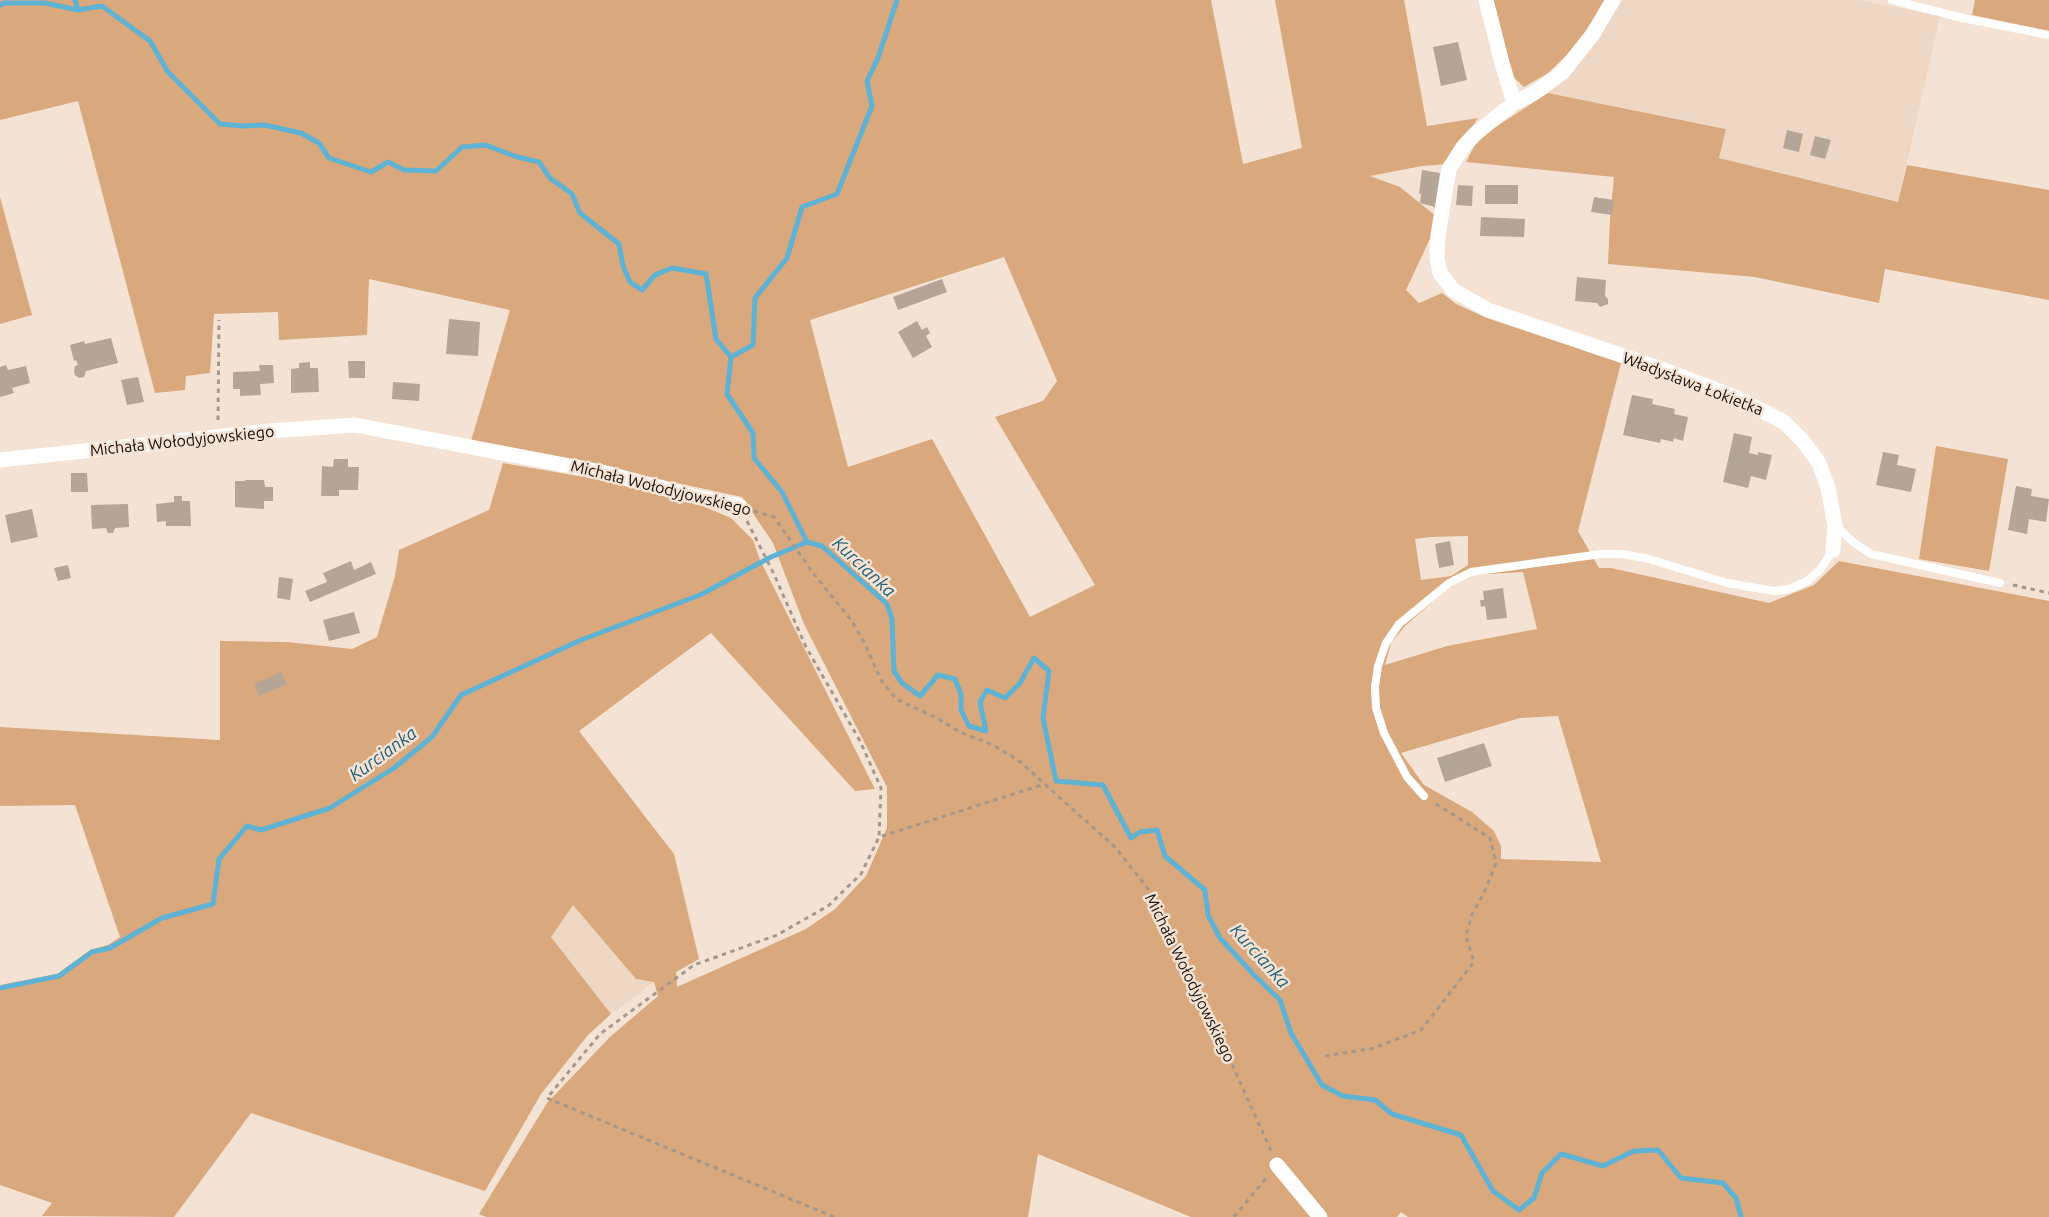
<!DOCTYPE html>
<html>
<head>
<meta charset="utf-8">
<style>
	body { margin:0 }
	canvas { display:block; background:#f4e3d5 }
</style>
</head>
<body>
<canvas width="2049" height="1217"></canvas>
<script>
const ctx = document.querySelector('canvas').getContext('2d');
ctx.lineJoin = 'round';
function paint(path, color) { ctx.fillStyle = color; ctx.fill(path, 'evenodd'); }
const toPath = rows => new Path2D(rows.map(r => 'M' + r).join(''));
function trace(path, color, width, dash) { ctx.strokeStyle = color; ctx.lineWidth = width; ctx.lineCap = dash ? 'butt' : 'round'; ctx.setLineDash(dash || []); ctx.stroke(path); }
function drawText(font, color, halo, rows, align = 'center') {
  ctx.font = font + ' Ubuntu,sans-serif'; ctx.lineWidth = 5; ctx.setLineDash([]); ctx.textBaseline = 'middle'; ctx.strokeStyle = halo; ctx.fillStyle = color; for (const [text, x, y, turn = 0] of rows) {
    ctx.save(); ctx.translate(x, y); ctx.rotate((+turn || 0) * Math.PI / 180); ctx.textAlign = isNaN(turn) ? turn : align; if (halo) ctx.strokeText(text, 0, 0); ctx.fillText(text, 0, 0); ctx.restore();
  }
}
paint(toPath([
	[1623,0,1858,0,1940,16,1898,202,1719,158,1726,128,1548,93,1580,63],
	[573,905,636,979,654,982,611,1014,550,937]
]), '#eed7c4');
paint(toPath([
	[0,0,1211,0,1243,164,1302,148,1275,0,1404,0,1427,126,1478,118,1447,164,1422,166,1370,176,1400,187,1437,217,1434,230,1406,290,1419,303,1442,293,1456,304,1487,318,1621,363,1578,531,1599,568,1611,568,1769,603,1814,585,1839,561,2049,601,2049,1217,1408,1217,1401,1212,1397,1217,1191,1217,1038,1154,1028,1217,486,1217,479,1214,547,1103,610,1037,658,996,654,982,636,979,573,905,551,937,611,1014,588,1035,541,1094,485,1191,251,1113,174,1217,42,1216,52,1203,0,1185,0,985,57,974,90,950,108,945,120,937,75,805,0,806,0,727,220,740,220,641,287,642,352,649,377,637,395,576,399,550,489,510,503,463,601,480,695,503,731,518,753,540,760,560,875,789,855,791,711,633,579,731,674,854,699,959,676,972,677,987,806,929,835,909,866,876,887,828,887,787,804,624,773,543,742,497,575,461,471,441,510,310,369,279,367,335,279,340,278,312,214,314,210,373,186,376,185,390,155,393,78,101,0,120],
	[1004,257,1057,381,1043,401,995,417,1095,585,1030,617,932,439,848,467,810,320],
	[1468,536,1468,565,1451,576,1421,580,1415,539,1429,537],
	[1523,572,1537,629,1447,646,1385,665,1391,643,1405,626,1448,588,1472,575],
	[1558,716,1601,862,1501,859,1501,846,1494,831,1472,812,1424,785,1401,753,1520,718],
	[1491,0,1606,0,1575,47,1548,73,1524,87,1513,77],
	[1975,0,2049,0,2049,31,1972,15],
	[1548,93,1726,129,1719,158,1898,202,1907,165,2049,190,2049,300,1885,269,1879,303,1755,277,1608,264,1610,219,1614,177,1466,162,1475,145,1491,130],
	[0,197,32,315,0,324],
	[1936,446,2008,459,1989,571,1919,559]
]), '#d9a87c');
trace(toPath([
	[75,0,78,10],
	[0,5,4,3,45,3,78,10,102,6,150,41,168,72,220,124,244,126,264,125,301,133,319,143,329,158,371,172,388,162,404,170,436,171,462,147,486,145,514,156,539,162,550,178,572,194,580,213,619,244,623,266,630,282,642,290,655,275,672,268,706,274,716,339,731,357,727,394,753,433,754,458,782,492,807,542],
	[731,357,753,345,755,298,787,258,802,207,837,194,872,106,867,81,878,58,897,0],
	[0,988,59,976,92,952,110,948,162,918,213,904,219,859,247,826,261,830,330,808,394,768,432,737,461,695,581,640,700,595,771,557,807,542,822,546,887,604,892,619,894,671,902,683,920,696,938,675,955,679,961,694,961,710,969,726,986,731,980,702,987,690,1005,698,1020,683,1034,658,1049,671,1043,718,1056,781,1103,785,1131,838,1140,832,1157,830,1165,856,1205,890,1208,915,1220,938,1253,974,1280,1000,1291,1033,1322,1085,1343,1096,1375,1100,1392,1114,1461,1135,1493,1191,1519,1210,1534,1198,1542,1173,1561,1154,1603,1166,1634,1151,1658,1150,1681,1178,1723,1183,1736,1198,1741,1217]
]), '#5eb2d3', 5);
paint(toPath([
	[1458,42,1467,80,1441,86,1433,47],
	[1787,130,1803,134,1799,152,1783,148],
	[1815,136,1831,140,1825,159,1810,155],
	[1422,170,1440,173,1435,207,1420,203,1421,194,1419,194],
	[1458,185,1473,186,1472,206,1456,205],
	[1485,185,1518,185,1518,204,1485,204],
	[1594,197,1614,200,1612,215,1591,212],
	[1481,217,1525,219,1524,237,1480,236],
	[1577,277,1606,280,1605,296,1608,299,1608,304,1600,307,1597,303,1575,301],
	[942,279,947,292,898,310,893,297],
	[449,319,480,322,478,356,446,354],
	[917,321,922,330,927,327,930,333,926,336,932,347,913,358,898,332],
	[111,338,118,363,86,371,84,377,79,378,75,375,74,371,75,366,78,365,76,360,74,361,70,345,84,341,85,344],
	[348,361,365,361,365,378,349,378],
	[310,362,310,368,318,368,319,392,291,393,291,369,299,368,299,363],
	[6,365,8,370,26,366,30,383,12,388,14,393,0,397,0,367],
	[259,365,273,365,274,383,260,384,261,395,240,396,240,389,233,389,233,372,260,371],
	[138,377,144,402,127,405,121,380],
	[393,382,420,384,419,401,392,399],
	[1632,395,1653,399,1652,404,1675,409,1674,414,1688,417,1683,441,1674,438,1673,442,1661,439,1660,443,1623,435],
	[1734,433,1752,437,1749,453,1758,455,1758,452,1772,455,1766,480,1751,476,1748,488,1723,482],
	[1883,452,1899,455,1897,465,1916,469,1911,492,1876,485],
	[334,459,348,459,348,467,359,467,358,490,339,490,339,496,321,496,322,466,333,467],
	[71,473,87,473,88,492,71,492],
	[245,480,264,480,265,487,273,487,273,501,264,501,264,509,235,507,235,481,245,481],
	[2016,486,2032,489,2031,496,2049,499,2046,522,2029,519,2027,534,2008,530],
	[174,496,182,496,182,501,190,501,191,526,166,526,166,521,157,522,156,504,174,502],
	[128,504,129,527,115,528,113,533,108,533,106,528,92,529,91,505],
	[32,509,38,537,11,543,5,515],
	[1450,541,1454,565,1439,568,1435,544],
	[351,561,354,570,371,562,376,574,310,602,305,591,327,582,323,573],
	[68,565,71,578,58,581,54,568],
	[279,577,293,579,290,600,277,598],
	[1503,588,1507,618,1487,620,1485,606,1481,607,1480,600,1484,600,1483,591],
	[354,612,360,633,329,641,323,620],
	[281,672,287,684,259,696,254,684],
	[1484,743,1492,766,1445,782,1437,758]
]), '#b4a597');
trace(toPath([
	[218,420,219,320],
	[754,511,774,517,813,573,851,620,864,642,881,680,896,699,937,718,960,732,993,745,1018,760,1115,847,1148,889,1218,1033,1271,1151],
	[747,521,773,572,806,647,860,741,881,788,879,837,1045,784],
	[2013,585,2049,593],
	[1325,1056,1374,1048,1421,1030,1474,962,1466,936,1472,914,1484,893,1496,863,1490,838,1433,802],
	[834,1217,547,1098,600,1034,694,965,777,935,828,906,861,874,879,837],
	[1234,1217,1267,1177]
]), '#a4978c', 3, [4.5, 4.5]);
trace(toPath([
	[1892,0,1963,18,2049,35],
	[1835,525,1853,542,1871,554,2000,583],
	[1424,796,1407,777,1384,733,1376,708,1375,687,1378,666,1386,643,1399,624,1449,583,1471,572,1601,554,1622,554,1649,559,1727,583,1774,591,1789,589,1807,581,1820,570,1833,550]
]), '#fff', 8);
trace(toPath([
	[1486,0,1502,63,1514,103],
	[1613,0,1593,34,1562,73,1534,93,1514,103,1475,134,1463,147,1449,169,1438,235,1437,258,1440,273,1453,290,1488,310,1656,367,1735,397,1784,422,1803,441,1819,463,1828,488,1835,525,1833,550],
	[0,460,270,431,355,425,602,472,688,495,740,506],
	[1277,1165,1320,1217]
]), '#fff', 15);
drawText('16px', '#16110c', '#f4e3d5', [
	["Władysława Łokietka",1693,384,21],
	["Michała Wołodyjowskiego",182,441,-6],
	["Michała Wołodyjowskiego",661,488,14],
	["Michała Wołodyjowskiego",1190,978,64]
]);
drawText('italic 18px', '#1b5e75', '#f4e3d5', [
	["Kurcianka",864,567,43],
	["Kurcianka",383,754,-36],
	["Kurcianka",1260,956,48]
]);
</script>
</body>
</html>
